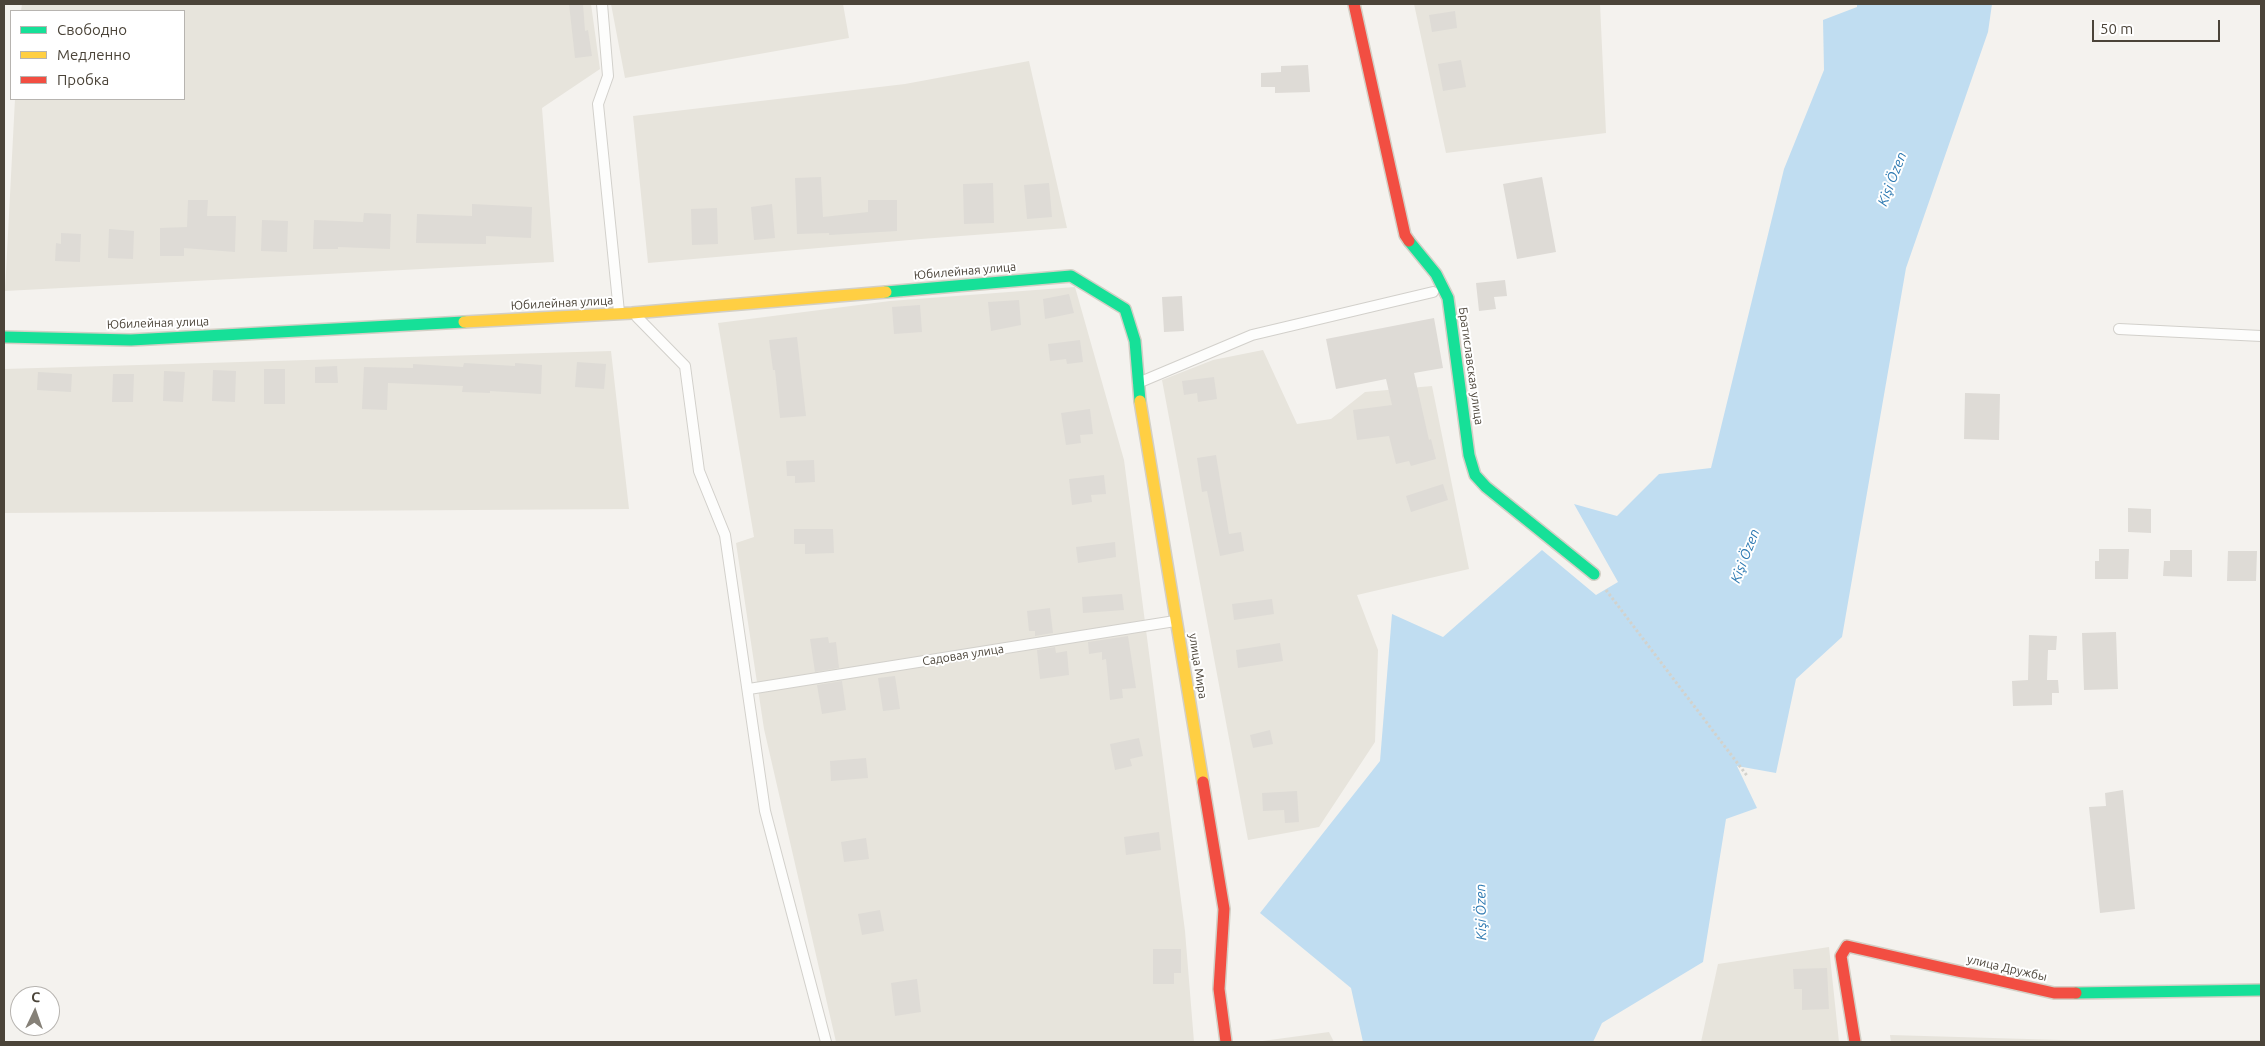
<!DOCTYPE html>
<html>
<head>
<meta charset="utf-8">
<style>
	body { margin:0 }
	#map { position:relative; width:2265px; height:1046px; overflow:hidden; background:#f4f2ee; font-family:Ubuntu,sans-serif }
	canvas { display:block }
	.frame { position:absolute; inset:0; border:5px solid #4b4439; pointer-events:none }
	.legend { position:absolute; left:10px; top:10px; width:175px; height:90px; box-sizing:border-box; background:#fff; border:1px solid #b7b4b0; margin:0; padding:6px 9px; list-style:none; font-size:15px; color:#4b4439 }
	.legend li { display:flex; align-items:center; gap:10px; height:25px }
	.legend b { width:25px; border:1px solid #b7b4b0 }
	.north { position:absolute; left:10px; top:986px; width:50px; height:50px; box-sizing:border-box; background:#fff; border:1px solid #b7b4b0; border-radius:50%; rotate:3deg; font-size:14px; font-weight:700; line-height:20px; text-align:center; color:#4b4439 }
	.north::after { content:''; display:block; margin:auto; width:18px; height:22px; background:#868178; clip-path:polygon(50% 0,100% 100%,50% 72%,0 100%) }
	.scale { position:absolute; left:2092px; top:20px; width:128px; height:22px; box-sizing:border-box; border:2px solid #4b4439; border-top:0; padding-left:6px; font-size:15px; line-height:18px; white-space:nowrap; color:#4b4439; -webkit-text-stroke:4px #fff; paint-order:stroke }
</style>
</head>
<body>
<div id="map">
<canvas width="2265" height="1046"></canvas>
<div class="frame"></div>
<ul class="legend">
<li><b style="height:6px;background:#16e098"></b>Свободно</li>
<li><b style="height:6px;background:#ffcf43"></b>Медленно</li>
<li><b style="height:6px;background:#f24e42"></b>Пробка</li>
</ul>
<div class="north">С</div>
<div class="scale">50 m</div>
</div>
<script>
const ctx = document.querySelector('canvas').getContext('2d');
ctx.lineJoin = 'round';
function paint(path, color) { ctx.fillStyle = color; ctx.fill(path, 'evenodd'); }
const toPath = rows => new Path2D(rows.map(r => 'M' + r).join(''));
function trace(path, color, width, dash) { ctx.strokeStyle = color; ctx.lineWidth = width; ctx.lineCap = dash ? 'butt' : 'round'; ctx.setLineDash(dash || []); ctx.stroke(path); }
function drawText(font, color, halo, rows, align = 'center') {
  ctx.font = font + ' Ubuntu,sans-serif'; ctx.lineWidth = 4; ctx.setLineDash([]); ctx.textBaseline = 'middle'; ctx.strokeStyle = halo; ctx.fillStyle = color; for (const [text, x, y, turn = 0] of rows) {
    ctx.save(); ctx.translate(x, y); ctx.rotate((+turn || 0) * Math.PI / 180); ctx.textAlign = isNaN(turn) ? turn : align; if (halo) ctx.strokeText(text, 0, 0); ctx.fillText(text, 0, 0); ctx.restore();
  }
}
paint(toPath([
	[22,4,591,4,600,69,542,108,554,262,5,291,15,99,184,99,184,11,21,11],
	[611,4,843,4,849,38,625,78],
	[1414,4,1600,4,1606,133,1446,153],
	[1029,61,1067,228,921,239,648,263,633,116,905,84],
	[1075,287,1124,460,1185,931,1194,1042,836,1042,764,729,736,543,754,537,718,323,890,301],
	[1263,350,1297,424,1331,419,1365,392,1432,386,1469,569,1357,595,1378,650,1375,742,1319,827,1248,840,1162,380,1213,360],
	[611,351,629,509,4,513,4,369],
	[1829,947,1839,1042,1701,1042,1718,964],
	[1329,1032,1334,1042,1255,1042],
	[1890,1035,2096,1041,2261,1040,2261,1042,1891,1042]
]), '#e7e4dc');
paint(toPath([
	[1857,4,1992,4,1988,32,1906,268,1842,637,1796,679,1776,773,1737,766,1757,808,1726,819,1703,962,1602,1023,1593,1042,1363,1042,1351,988,1260,913,1380,761,1392,614,1443,637,1542,550,1596,595,1618,582,1574,504,1617,516,1659,474,1711,468,1784,169,1824,70,1823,20,1857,7]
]), '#c0ddf1');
paint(toPath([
	[569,4,583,4,585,31,588,30,592,56,575,58],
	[1455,11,1457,28,1432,32,1429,15],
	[1461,60,1466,87,1443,91,1438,64],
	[1308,65,1310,92,1275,93,1275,87,1261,87,1261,73,1281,72,1281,66],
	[821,177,823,217,868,212,868,200,897,200,897,231,829,235,829,233,797,234,795,178],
	[1542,177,1556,252,1517,259,1503,184],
	[993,183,994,223,964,224,963,184],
	[1049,183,1052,217,1027,219,1024,185],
	[188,200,208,200,207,216,236,216,235,252,184,248,184,256,160,256,160,228,187,227],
	[472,204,532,207,531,238,486,236,486,244,416,243,417,214,472,216],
	[772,204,775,238,754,240,751,207],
	[717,208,718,244,692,245,691,209],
	[364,213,391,214,390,249,338,247,338,249,313,249,314,220,363,222],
	[262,220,288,221,287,252,261,251],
	[109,229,134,231,133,259,108,258],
	[61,233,81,234,80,262,55,261,56,243,61,244],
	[1505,280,1507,296,1494,297,1496,309,1479,311,1476,283],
	[1069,294,1074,313,1045,319,1043,299],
	[1182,296,1184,331,1164,332,1162,297],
	[1019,300,1021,325,991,331,988,302],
	[920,305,922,332,894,334,892,307],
	[1434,318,1443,368,1414,373,1429,440,1431,439,1436,459,1411,466,1409,461,1396,464,1389,436,1357,440,1353,410,1392,405,1386,379,1336,389,1326,339],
	[797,337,806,416,780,418,775,370,773,370,769,340],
	[1080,340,1083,362,1067,364,1066,359,1050,361,1048,344],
	[577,362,606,364,604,389,575,387],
	[464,363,515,366,515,363,542,365,541,394,490,391,490,393,462,392,463,386,388,383,387,410,362,409,364,367,413,368,413,364,463,367],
	[337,366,338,383,315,383,315,367],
	[264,369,285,369,285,404,264,404],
	[213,370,236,371,235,402,212,401],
	[164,371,185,372,183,402,163,401],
	[38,372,72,374,71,392,37,390],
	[113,374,134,374,133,402,112,402],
	[1214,377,1217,399,1198,402,1197,393,1184,395,1182,381],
	[1965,393,2000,394,1999,440,1964,439],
	[1090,409,1093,434,1080,435,1081,443,1066,445,1061,413],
	[1216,455,1229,534,1241,532,1244,551,1220,556,1207,491,1202,492,1197,458],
	[814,460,815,482,795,483,795,476,787,476,786,461],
	[1104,475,1106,494,1091,495,1092,502,1072,505,1069,479],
	[1443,484,1448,500,1411,512,1406,496],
	[2128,508,2151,509,2151,533,2128,532],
	[794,529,833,529,834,553,805,554,805,544,794,544],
	[1115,542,1116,557,1078,563,1076,547],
	[2099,549,2129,549,2128,579,2095,579,2095,561,2099,561],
	[2170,550,2192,550,2192,577,2163,576,2164,561,2170,561],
	[2228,551,2257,551,2256,581,2227,581],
	[1122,594,1124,610,1083,613,1082,597],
	[1272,599,1274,614,1234,620,1232,604],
	[1050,608,1053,633,1035,636,1035,631,1029,631,1027,611],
	[2116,632,2118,689,2084,690,2082,633],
	[2029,635,2057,636,2056,650,2048,650,2047,680,2058,680,2059,693,2052,693,2052,705,2013,706,2012,681,2028,680],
	[1128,636,1136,688,1122,689,1123,698,1110,700,1106,659,1102,660,1102,652,1089,654,1088,642],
	[828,637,829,643,836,642,839,668,815,672,810,639],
	[1280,643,1283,661,1238,668,1236,650],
	[1055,647,1056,653,1067,651,1069,675,1040,679,1037,650],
	[895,676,900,709,883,711,878,678],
	[842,681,846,710,822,714,817,685],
	[1270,730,1273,744,1253,748,1250,735],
	[1139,738,1143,756,1130,759,1132,766,1115,770,1110,744],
	[866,758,868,778,831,781,830,761],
	[2123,790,2135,909,2100,913,2089,807,2106,806,2105,793],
	[1297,791,1299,822,1285,823,1284,810,1263,811,1262,793],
	[1159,832,1161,850,1126,855,1124,837],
	[866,838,869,859,844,862,841,842],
	[880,910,884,931,862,935,858,914],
	[1153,949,1181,949,1181,973,1174,973,1174,984,1153,984],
	[1827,968,1829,1009,1802,1010,1802,989,1794,989,1793,969],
	[917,979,921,1012,895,1016,891,983]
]), '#dedbd6');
const lane = toPath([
	[602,4,608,76,598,104,619,312],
	[637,317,685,366,699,471,725,535,765,811,826,1042],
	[2119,329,2261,336],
	[1138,383,1252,335,1433,292],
	[749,689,1175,621]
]);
const fast = toPath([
	[1409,241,1436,274,1448,298,1469,455,1475,475,1486,487,1594,574],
	[886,292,1071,276,1125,309,1135,341,1140,401],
	[4,337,131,340,464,322],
	[2076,993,2261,990]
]);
const slow = toPath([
	[464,322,632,313,886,292],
	[1140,401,1203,782]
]);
const jam = toPath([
	[1354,4,1405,235,1409,241],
	[1203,782,1224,909,1219,989,1226,1042],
	[1855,1042,1841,956,1847,946,2054,993,2076,993]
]);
trace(lane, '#d2d0cb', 12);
trace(fast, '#d3cfc5', 14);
trace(slow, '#d3cfc5', 14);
trace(jam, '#d3cfc5', 14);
trace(toPath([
	[1606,590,1748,777]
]), '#d3d2cc', 3, [2.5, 2.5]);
trace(lane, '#fdfdfc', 10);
trace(fast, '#16e098', 11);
trace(slow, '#ffcf43', 11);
trace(jam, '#f24e42', 11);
drawText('12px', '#4b4439', '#fff', [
	["Юбилейная улица",965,271,-5],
	["Юбилейная улица",562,303,-3],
	["Юбилейная улица",158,323,-2],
	["Братиславская улица",1471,366,82],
	["Садовая улица",963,655,-9],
	["улица Мира",1198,666,81],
	["улица Дружбы",2007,968,13]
]);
drawText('italic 14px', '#2e7ab2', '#fff', [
	["Kişi Özen",1892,179,-69],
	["Kişi Özen",1745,556,-69],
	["Kişi Özen",1481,912,-91]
]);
</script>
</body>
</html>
